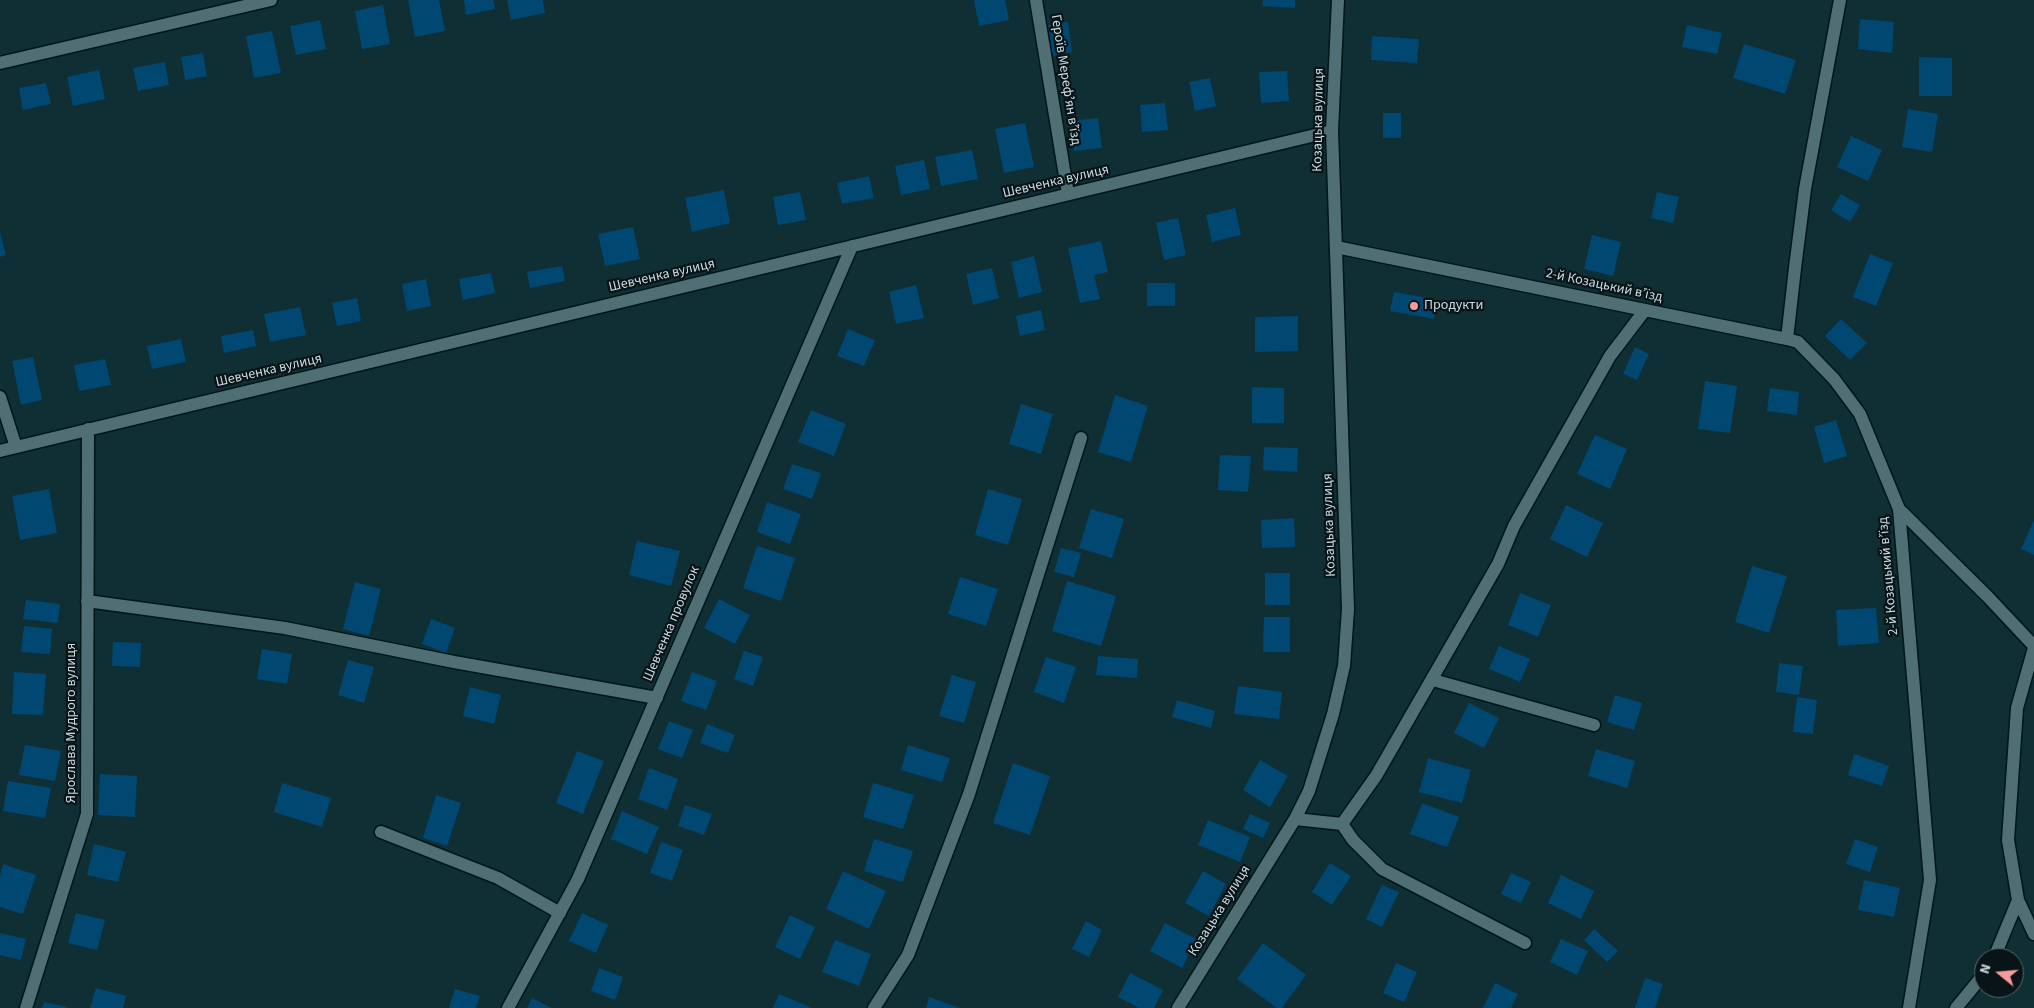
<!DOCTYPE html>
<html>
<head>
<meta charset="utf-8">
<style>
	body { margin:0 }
	#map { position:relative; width:2034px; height:1008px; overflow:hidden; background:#0f2f34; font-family:"Source Sans 3",sans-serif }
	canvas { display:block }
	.north { position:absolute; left:1974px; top:948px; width:50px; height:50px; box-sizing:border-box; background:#081417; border:1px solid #566467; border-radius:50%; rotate:287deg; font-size:14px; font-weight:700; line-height:20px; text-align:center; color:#cbdce0 }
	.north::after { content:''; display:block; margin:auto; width:18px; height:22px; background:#f59b9b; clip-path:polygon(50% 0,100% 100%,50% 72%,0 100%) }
</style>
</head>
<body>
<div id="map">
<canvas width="2034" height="1008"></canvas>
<div class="north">N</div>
</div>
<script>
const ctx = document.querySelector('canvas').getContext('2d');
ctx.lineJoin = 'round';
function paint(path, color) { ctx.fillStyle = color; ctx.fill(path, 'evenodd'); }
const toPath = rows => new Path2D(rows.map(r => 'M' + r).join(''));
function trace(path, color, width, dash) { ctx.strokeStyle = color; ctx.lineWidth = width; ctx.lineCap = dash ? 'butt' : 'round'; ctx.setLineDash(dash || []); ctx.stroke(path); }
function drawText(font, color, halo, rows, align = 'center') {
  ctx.font = font + ' "Source Sans 3",sans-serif'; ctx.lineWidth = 4.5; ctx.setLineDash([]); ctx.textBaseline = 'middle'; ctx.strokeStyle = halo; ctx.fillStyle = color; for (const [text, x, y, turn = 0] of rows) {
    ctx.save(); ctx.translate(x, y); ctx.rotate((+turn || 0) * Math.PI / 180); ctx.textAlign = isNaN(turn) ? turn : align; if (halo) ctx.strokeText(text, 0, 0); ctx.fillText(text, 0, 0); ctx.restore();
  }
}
paint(toPath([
	[408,0,439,0,445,31,415,37],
	[464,0,493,0,495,9,466,15],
	[507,0,543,0,545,13,511,20],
	[974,0,1005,0,1009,20,979,26],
	[1263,0,1295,0,1295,8,1262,6],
	[383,5,390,44,362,49,355,11],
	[1860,19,1894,22,1892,53,1858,49],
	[320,20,326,49,296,55,290,26],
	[1068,22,1072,52,1053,56,1048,25],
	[1687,25,1722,33,1717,54,1682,47],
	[272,31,281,73,254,78,246,36],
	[1372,36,1419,39,1417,63,1371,60],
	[1744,44,1796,60,1785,94,1733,78],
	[203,53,207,76,185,80,181,57],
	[1919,57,1952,58,1952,96,1919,96],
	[165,62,169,85,138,91,133,68],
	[99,70,105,99,73,106,67,77],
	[1287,71,1289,101,1261,103,1259,72],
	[1210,78,1216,106,1195,111,1189,82],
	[46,83,51,104,23,110,19,88],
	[1165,103,1168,130,1142,132,1140,105],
	[1908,109,1938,114,1932,152,1902,147],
	[1383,113,1401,113,1401,138,1383,138],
	[1098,118,1102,148,1074,151,1070,121],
	[1025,123,1034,167,1004,173,995,129],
	[1851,136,1882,150,1868,181,1837,167],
	[972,150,978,179,941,186,935,157],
	[924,160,930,189,901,195,895,166],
	[869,176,874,198,842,204,837,183],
	[724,190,730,223,692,232,685,198],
	[800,192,806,220,778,225,773,197],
	[1657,192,1679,197,1673,223,1651,218],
	[1841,194,1860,205,1850,222,1831,210],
	[1235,208,1241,235,1212,242,1206,215],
	[1178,218,1186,255,1164,260,1156,223],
	[633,227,640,259,605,266,598,234],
	[0,232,6,255,0,257],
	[1592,235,1621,242,1613,276,1584,269],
	[1101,241,1108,272,1094,275,1100,299,1080,303,1068,248],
	[1870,254,1893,263,1876,306,1853,297],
	[1034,256,1042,292,1019,298,1011,262],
	[562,266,565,281,530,288,527,272],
	[992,268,999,298,973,305,966,274],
	[491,273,495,293,463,300,459,279],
	[426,279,431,306,407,311,402,284],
	[1147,283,1175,283,1175,306,1147,306],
	[916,285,924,318,896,324,889,292],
	[1394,292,1438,300,1434,319,1390,311],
	[357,298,361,321,337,326,332,303],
	[300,307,306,335,270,342,264,314],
	[1041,310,1045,330,1020,336,1016,316],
	[1298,316,1298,351,1255,352,1255,317],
	[1841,319,1867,343,1850,360,1825,336],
	[848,329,875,340,864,366,837,356],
	[253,330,256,346,224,353,221,336],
	[181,339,186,362,152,369,147,346],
	[1635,347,1649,354,1637,380,1623,374],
	[33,357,42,400,21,405,12,361],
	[105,359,111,385,79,391,74,365],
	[1705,381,1737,386,1730,433,1698,429],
	[1252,387,1284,388,1284,423,1252,423],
	[1770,388,1799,392,1797,415,1767,411],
	[1115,395,1148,406,1131,462,1098,452],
	[1021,404,1053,414,1041,454,1009,444],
	[811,410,846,424,834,456,798,442],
	[1836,420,1847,456,1824,463,1814,427],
	[1595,435,1627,449,1610,489,1577,474],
	[1264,447,1298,448,1297,472,1263,470],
	[1220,455,1251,456,1248,492,1218,490],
	[792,464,821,473,812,499,783,489],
	[49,489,57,533,20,540,12,496],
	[988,489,1022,499,1008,545,975,535],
	[767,502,801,514,790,544,757,532],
	[1566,505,1603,523,1587,557,1550,539],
	[1091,509,1124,519,1112,558,1079,548],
	[1294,518,1295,547,1262,548,1261,520],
	[2034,520,2034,555,2021,549],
	[637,541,680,551,671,586,629,575],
	[757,546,795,558,781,601,743,588],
	[1061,548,1081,553,1074,577,1054,572],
	[1752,566,1787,576,1769,633,1735,622],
	[1265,573,1290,573,1290,605,1265,605],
	[960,577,998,589,986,626,948,614],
	[1067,581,1116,596,1101,646,1052,631],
	[355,582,381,589,369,636,343,629],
	[1520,593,1551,605,1538,637,1508,625],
	[719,599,750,615,735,644,704,628],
	[26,600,60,604,58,623,23,619],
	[1876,608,1879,643,1838,646,1836,610],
	[1264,617,1290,617,1290,652,1263,652],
	[431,619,455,628,446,653,422,644],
	[24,626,52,629,50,654,21,652],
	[113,642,141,643,140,667,112,666],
	[1499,646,1530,659,1520,682,1489,669],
	[262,649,292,654,287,684,257,679],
	[744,651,763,657,753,686,734,679],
	[1098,656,1138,659,1137,678,1096,675],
	[1046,657,1076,667,1064,703,1034,692],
	[348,660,374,667,364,703,338,695],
	[1779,663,1803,666,1799,695,1776,692],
	[14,672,46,674,43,715,12,714],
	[692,672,717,681,706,710,681,701],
	[952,675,976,682,964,723,939,716],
	[1238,686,1282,692,1279,719,1234,714],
	[470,687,501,695,494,724,463,716],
	[1615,695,1642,703,1634,730,1607,722],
	[1797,697,1817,700,1813,734,1793,732],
	[1177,700,1215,711,1211,728,1172,717],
	[1469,703,1499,718,1484,748,1454,733],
	[669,721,693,730,682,758,658,749],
	[707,724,735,735,728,753,700,743],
	[25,745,61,751,55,781,19,775],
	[908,745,950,758,942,782,901,770],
	[1596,749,1635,761,1627,788,1588,776],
	[577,751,604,761,583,814,556,803],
	[1854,754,1889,766,1882,786,1848,775],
	[1428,758,1471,770,1462,803,1419,792],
	[1260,760,1288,776,1270,807,1243,790],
	[1013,763,1050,776,1030,835,993,823],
	[649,768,678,779,667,810,638,799],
	[100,774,137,776,135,817,98,815],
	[8,781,51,788,45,818,3,811],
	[282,783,331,798,322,827,274,812],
	[873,783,914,795,903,829,863,817],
	[436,795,461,803,447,846,423,838],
	[1422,803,1459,817,1447,847,1410,834],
	[685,805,712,814,704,835,678,826],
	[622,811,659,827,647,854,611,839],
	[1250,814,1270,823,1263,838,1243,829],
	[1208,820,1250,837,1240,862,1198,845],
	[874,839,913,851,903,882,864,871],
	[1855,839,1878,847,1870,872,1846,864],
	[661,842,683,850,672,881,650,873],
	[94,844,126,852,118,882,87,875],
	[1330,863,1351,876,1332,905,1312,892],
	[3,864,36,875,23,914,0,907,0,875],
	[843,871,886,891,869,929,826,909],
	[1203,871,1226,884,1209,916,1185,903],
	[1511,873,1531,882,1521,903,1501,894],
	[1561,875,1594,891,1581,919,1548,903],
	[1864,880,1900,888,1894,917,1858,910],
	[1382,885,1399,892,1382,927,1366,919],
	[76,913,105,920,97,950,68,943],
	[582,913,608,925,596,953,569,941],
	[790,915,815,927,800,959,775,947],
	[1086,921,1102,930,1089,957,1072,949],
	[1165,923,1196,939,1182,968,1150,951],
	[1594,929,1618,951,1607,962,1584,940],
	[0,933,26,939,21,960,0,955],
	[1561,939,1588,951,1577,975,1550,962],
	[835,940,871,954,859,986,822,972],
	[1263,943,1306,975,1282,1008,1277,1008,1237,979],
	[1396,963,1417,972,1404,1002,1383,993],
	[599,968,623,977,615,1000,591,991],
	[1130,973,1163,990,1154,1008,1139,1008,1118,997],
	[1645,978,1663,984,1655,1008,1635,1008],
	[1495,983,1518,994,1511,1008,1483,1008],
	[96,988,126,996,123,1008,90,1008],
	[455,989,480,996,476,1008,449,1008],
	[779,994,812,1008,773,1008],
	[929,997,960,1008,926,1008],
	[532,998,552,1008,527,1008],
	[44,1002,67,1007,67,1008,42,1008]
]), '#004771');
const minor = toPath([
	[1036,0,1068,194],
	[0,63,271,0],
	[1336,247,1787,339,1798,342,1834,379,1860,414,1899,509,1930,880,1909,1008],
	[1787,339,1795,268,1805,189,1840,0],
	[0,397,16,447],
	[0,451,1332,131],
	[1899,509,1988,597,2034,646],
	[87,601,285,628,454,662,657,698],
	[2034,648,2017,708,2008,840,2018,900,2034,934],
	[1433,680,1594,725],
	[1295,819,1342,824,1376,776,1498,564,1514,526,1610,356,1645,310],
	[1342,824,1353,840,1382,869,1525,943],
	[381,832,498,878,560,913],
	[1994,958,2018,900],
	[26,1008,87,814,88,429],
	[508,1008,578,879,852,246],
	[874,1008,908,955,969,794,1081,438],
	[1178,1008,1295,819,1309,791,1333,714,1344,666,1348,609,1332,131,1338,0],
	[1956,1008,1984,974]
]);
trace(minor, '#011619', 15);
trace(minor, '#4f6f75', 12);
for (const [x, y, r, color] of [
	[1414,306,5,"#f59b9b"]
]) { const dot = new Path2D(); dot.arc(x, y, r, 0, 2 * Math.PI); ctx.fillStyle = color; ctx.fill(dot); trace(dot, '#081417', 2); }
drawText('14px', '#cbdce0', '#081417', [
	["Героїв Мерефʼян вʼїзд",1065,80,81],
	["Козацька вулиця",1319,120,-89],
	["Шевченка вулиця",1056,182,-13],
	["Шевченка вулиця",662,276,-13],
	["2-й Козацький в’їзд",1604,286,12],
	["Шевченка вулиця",269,371,-13],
	["Козацька вулиця",1330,525,-92],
	["2-й Козацький в’їзд",1889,576,-95],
	["Шевченка провулок",672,624,-67],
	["Ярослава Мудрого вулиця",72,723,-90],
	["Козацька вулиця",1220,911,-58]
]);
drawText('14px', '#cbdce0', '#081417', [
	["Продукти",1424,306]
], 'left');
</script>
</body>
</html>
